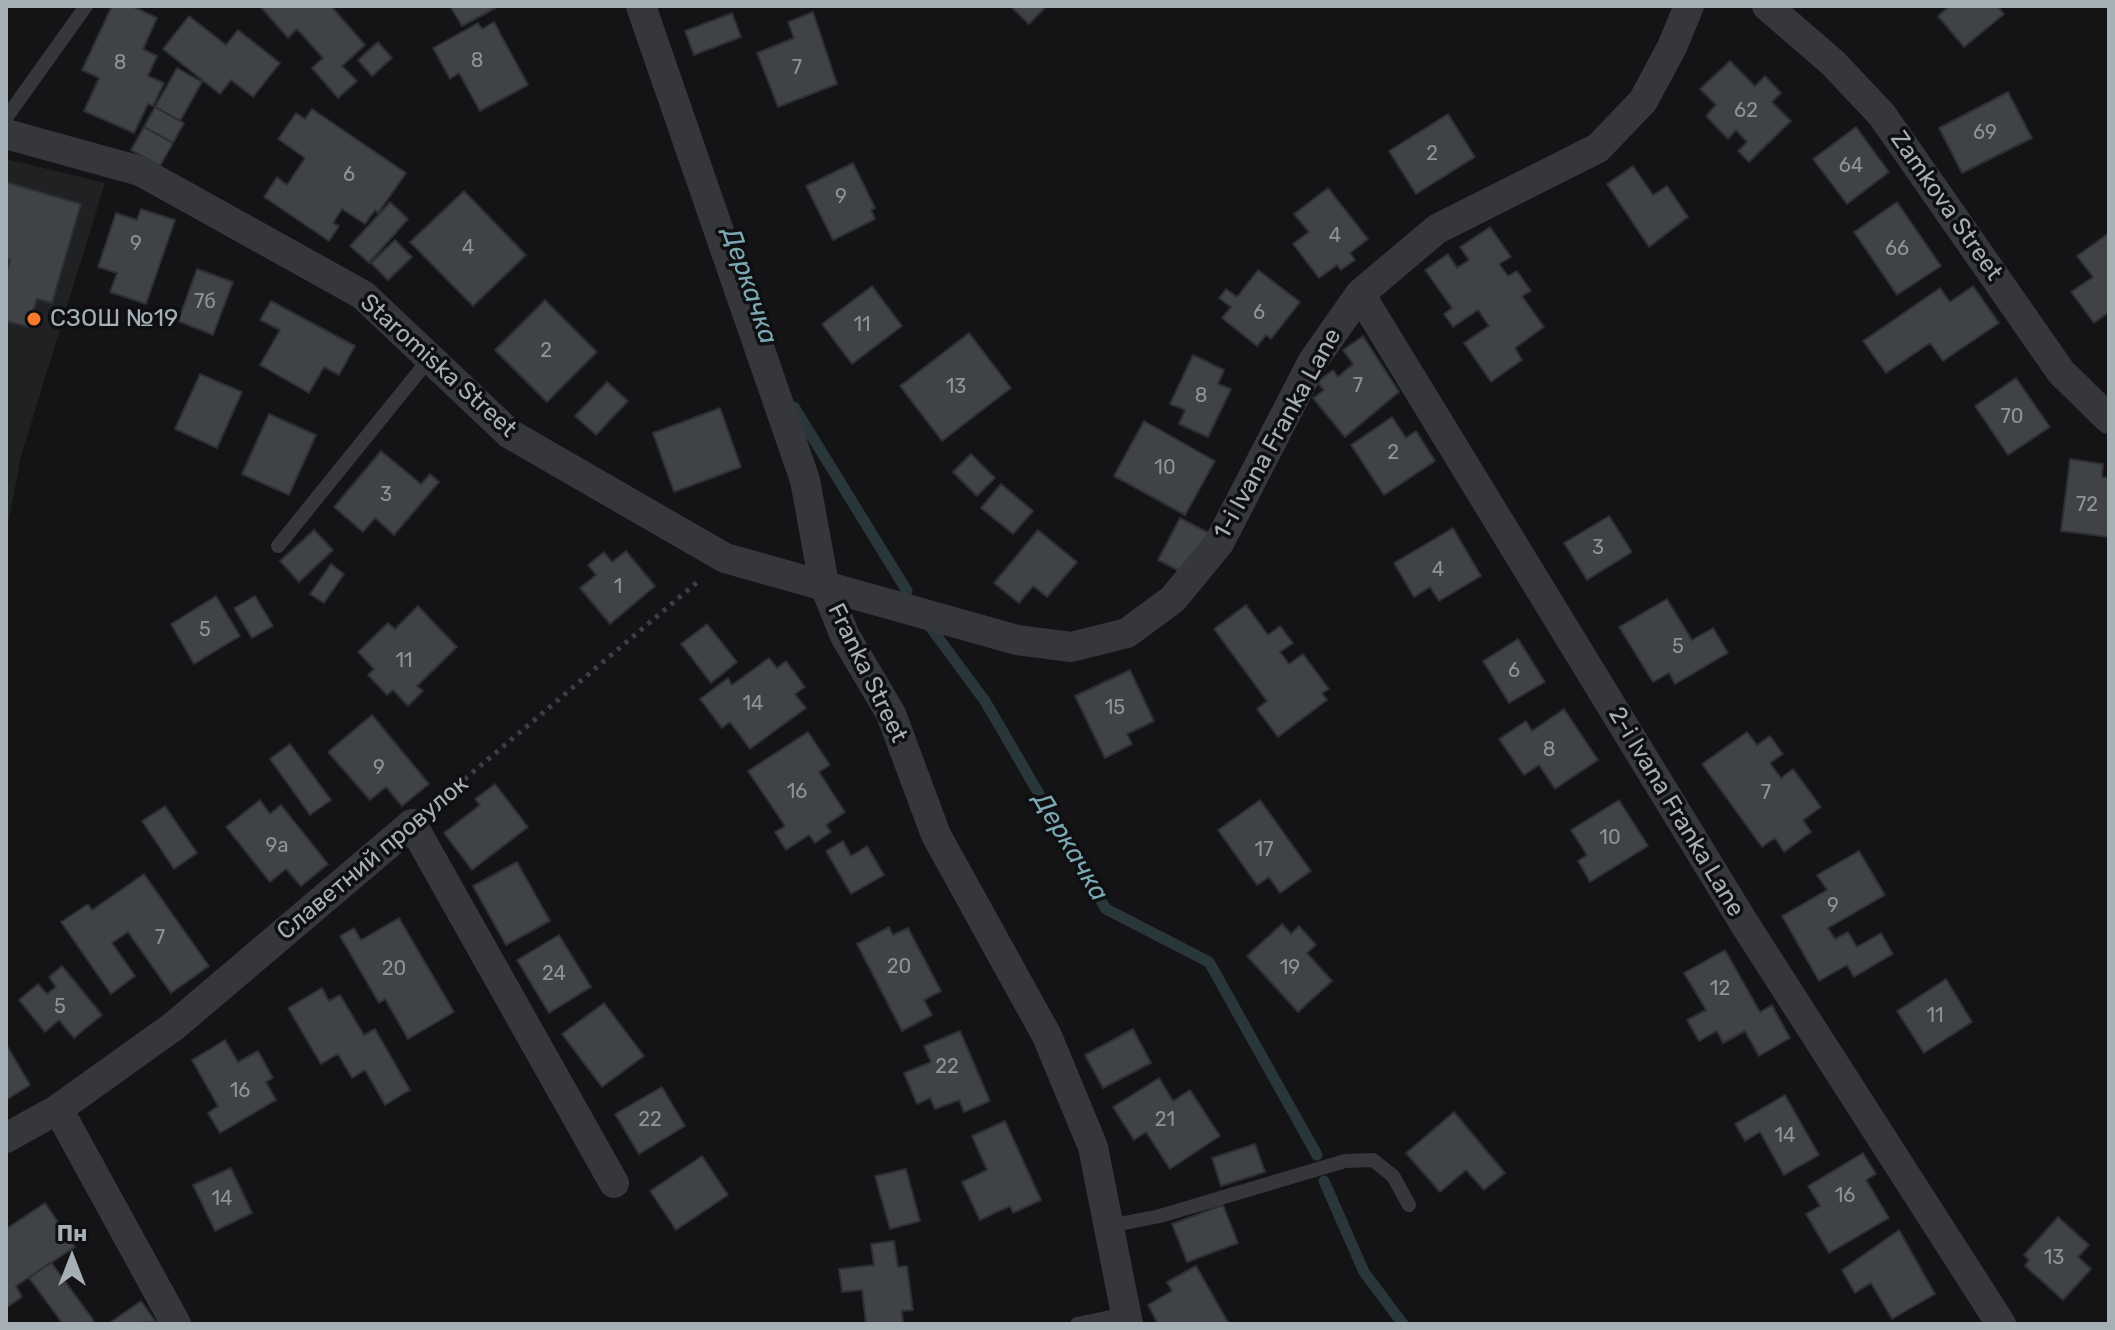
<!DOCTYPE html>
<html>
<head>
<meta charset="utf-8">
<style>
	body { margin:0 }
	#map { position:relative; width:2115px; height:1330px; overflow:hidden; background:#141416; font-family:Rubik,sans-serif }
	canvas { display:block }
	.frame { position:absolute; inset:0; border:8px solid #a5afb6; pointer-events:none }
	.north { position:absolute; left:32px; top:1218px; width:80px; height:80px; -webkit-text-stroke:6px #0f0f11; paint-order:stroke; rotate:0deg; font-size:22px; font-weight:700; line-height:32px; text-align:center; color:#a5afb6 }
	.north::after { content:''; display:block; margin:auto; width:28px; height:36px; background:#a5afb6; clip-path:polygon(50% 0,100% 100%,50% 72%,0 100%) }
</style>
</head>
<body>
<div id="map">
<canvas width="2115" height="1330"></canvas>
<div class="frame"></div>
<div class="north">Пн</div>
</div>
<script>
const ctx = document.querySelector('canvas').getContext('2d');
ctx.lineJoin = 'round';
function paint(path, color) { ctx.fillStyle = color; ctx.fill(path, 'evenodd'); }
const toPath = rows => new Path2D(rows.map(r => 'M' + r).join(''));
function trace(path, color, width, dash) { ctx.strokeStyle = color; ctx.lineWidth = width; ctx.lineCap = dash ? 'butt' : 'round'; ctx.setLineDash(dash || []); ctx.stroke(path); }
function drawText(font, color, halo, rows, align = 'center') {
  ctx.font = font + ' Rubik,sans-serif'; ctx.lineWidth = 7; ctx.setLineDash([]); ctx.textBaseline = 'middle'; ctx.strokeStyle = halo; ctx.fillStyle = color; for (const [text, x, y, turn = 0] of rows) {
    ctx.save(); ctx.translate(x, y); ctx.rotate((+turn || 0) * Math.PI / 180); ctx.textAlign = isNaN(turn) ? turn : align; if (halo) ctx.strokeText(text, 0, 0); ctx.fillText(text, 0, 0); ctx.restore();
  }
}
paint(toPath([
	[6,159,105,183,21,456,6,535]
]), '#202123');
trace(toPath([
	[794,407,907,591],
	[928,624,985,701,1106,909,1209,962,1317,1155],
	[1324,1181,1364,1272,1403,1324]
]), '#2a373a', 11);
const building = toPath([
	[112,6,132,6,157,18,143,49,157,56,148,76,164,83,153,106,148,104,134,133,84,111,99,78,82,70,112,6],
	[260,6,331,6,365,45,342,66,357,81,338,98,312,68,323,58,297,29,288,38,260,6],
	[450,6,499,6,462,26,450,6],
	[1010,6,1047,6,1029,24,1010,6],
	[1950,6,1997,6,2004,14,1964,47,1938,16,1950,6],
	[813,12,837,84,778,107,757,53,794,38,788,22,813,12],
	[732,13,741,37,694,55,685,31,732,13],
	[189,16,226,45,238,30,280,63,253,97,231,80,220,94,163,49,189,16],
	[494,22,528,85,480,111,459,73,450,79,433,48,478,23,482,29,494,22],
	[378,42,392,58,372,76,358,60,378,42],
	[1730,61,1755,86,1765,76,1781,93,1772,102,1791,121,1749,162,1738,151,1747,142,1736,130,1728,139,1706,116,1716,105,1700,89,1730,61],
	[177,68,202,82,180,121,155,107,177,68],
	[2008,92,2032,138,1962,173,1939,128,2008,92],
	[155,107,184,123,173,143,144,127,155,107],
	[312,109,406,173,378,213,375,210,365,224,342,209,333,223,339,226,329,241,264,197,277,177,287,185,305,158,278,139,296,113,305,119,312,109],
	[1448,114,1475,157,1416,194,1389,151,1448,114],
	[144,127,173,143,160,166,131,150,144,127],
	[1856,127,1889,172,1847,204,1813,159,1856,127],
	[853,163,875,208,871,210,875,219,833,240,806,186,853,163],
	[1633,166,1653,195,1667,186,1688,217,1649,247,1607,184,1633,166],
	[6,182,81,204,52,303,37,299,28,327,6,321,6,273,10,260,6,259,6,182],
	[1328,188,1368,239,1350,253,1355,260,1341,270,1337,265,1319,278,1293,244,1309,232,1294,214,1328,188],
	[464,191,526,255,473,306,410,242,464,191],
	[390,202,408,219,369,263,350,246,390,202],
	[1897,202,1941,266,1897,295,1854,232,1897,202],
	[141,209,175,220,146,304,110,292,117,273,98,267,116,213,137,220,141,209],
	[1490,227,1511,257,1499,264,1508,276,1517,271,1531,291,1522,296,1544,327,1515,348,1522,360,1491,382,1464,343,1489,326,1478,310,1453,327,1444,314,1452,308,1425,270,1448,254,1457,268,1469,260,1460,247,1490,227],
	[2109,233,2109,312,2094,323,2071,292,2093,277,2077,256,2109,233],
	[395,240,412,257,388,280,371,263,395,240],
	[197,269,233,282,213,335,178,321,197,269],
	[1258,270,1300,302,1271,339,1266,335,1257,346,1222,318,1231,307,1219,298,1226,289,1237,297,1258,270],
	[872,286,902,326,852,364,822,324,872,286],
	[1973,286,1999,323,1943,361,1930,343,1886,373,1863,341,1940,288,1950,302,1973,286],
	[545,300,597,352,547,402,495,350,545,300],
	[271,301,355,346,339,375,324,367,309,393,260,365,280,330,260,320,271,301],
	[969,333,1011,388,942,441,900,386,969,333],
	[1363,336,1399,392,1345,437,1313,398,1324,390,1317,382,1333,370,1338,377,1353,364,1343,350,1363,336],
	[1193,355,1224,370,1218,384,1231,389,1208,437,1179,424,1185,410,1170,404,1193,355],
	[200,374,242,392,217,448,175,429,200,374],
	[2016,378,2050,427,2008,455,1975,406,2016,378],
	[607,382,628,401,596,435,575,416,607,382],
	[720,408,741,467,674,492,653,433,720,408],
	[269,414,316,435,289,495,242,474,269,414],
	[1392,417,1406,438,1416,431,1435,461,1384,495,1351,445,1392,417],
	[1144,421,1215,461,1185,515,1114,476,1144,421],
	[381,451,421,484,430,474,439,482,394,535,375,518,363,532,334,507,381,451],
	[971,454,995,478,977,496,953,472,971,454],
	[2070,459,2103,464,2102,477,2109,478,2109,537,2061,531,2070,459],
	[1001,484,1033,511,1013,534,981,508,1001,484],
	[1609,516,1632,552,1587,580,1564,543,1609,516],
	[1180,518,1209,533,1187,575,1158,560,1180,518],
	[1453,528,1481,576,1439,601,1430,587,1414,597,1394,563,1453,528],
	[314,530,333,550,299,582,280,561,314,530],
	[1038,530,1077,562,1047,597,1033,586,1019,603,994,583,1038,530],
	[626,551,655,586,610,624,580,588,596,575,588,565,604,552,612,562,626,551],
	[331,564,344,574,324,603,310,594,331,564],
	[216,596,240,636,194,664,171,624,216,596],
	[255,596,273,626,252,638,234,608,255,596],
	[1667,599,1692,640,1713,628,1728,653,1675,684,1669,673,1653,682,1619,627,1667,599],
	[1246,605,1268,635,1280,626,1293,643,1280,652,1289,664,1303,654,1329,689,1322,693,1327,700,1278,737,1257,709,1267,701,1214,629,1246,605],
	[418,606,457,647,417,686,423,691,408,706,393,690,387,695,368,675,374,669,358,652,388,623,395,629,418,606],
	[707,624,737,662,711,683,681,644,707,624],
	[1518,639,1545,682,1509,703,1483,661,1518,639],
	[769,658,777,668,786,661,805,687,795,694,806,708,750,749,730,722,722,728,700,699,728,678,732,685,769,658],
	[1130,670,1154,721,1127,734,1132,744,1105,758,1075,696,1130,670],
	[1564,709,1598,760,1555,789,1539,765,1524,775,1499,739,1526,721,1532,731,1564,709],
	[372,715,429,784,402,806,386,787,370,800,328,752,372,715],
	[808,732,830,765,819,772,845,812,826,825,831,832,815,843,809,835,786,850,775,832,785,826,748,771,808,732],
	[1747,732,1757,745,1770,736,1783,754,1770,763,1781,778,1793,769,1821,807,1803,820,1811,832,1784,852,1775,838,1762,847,1702,764,1747,732],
	[290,744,331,800,310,815,270,759,290,744],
	[495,784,528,827,472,870,444,833,480,805,475,799,495,784],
	[260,800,270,814,281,805,328,864,301,886,286,869,270,882,226,827,260,800],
	[1260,800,1311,871,1280,893,1269,877,1257,885,1218,830,1260,800],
	[1619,800,1648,846,1590,882,1578,861,1587,855,1571,830,1619,800],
	[165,806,197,853,174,869,142,821,165,806],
	[843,841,851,856,867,846,884,875,851,894,826,851,843,841],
	[1859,851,1885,895,1828,928,1835,939,1848,932,1857,947,1881,933,1893,954,1854,977,1847,965,1819,981,1782,916,1827,890,1817,875,1859,851],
	[517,862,550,921,506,945,473,886,517,862],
	[144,874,209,966,171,993,128,932,112,943,135,976,111,994,61,922,88,904,92,910,144,874],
	[399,918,454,1012,408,1039,385,999,379,1003,340,936,354,928,361,940,399,918],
	[1282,924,1291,934,1299,926,1316,945,1307,953,1332,981,1298,1012,1247,956,1282,924],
	[889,927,893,935,908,928,941,991,924,1000,932,1015,902,1031,857,944,889,927],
	[559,935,591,987,549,1013,517,960,559,935],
	[1725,950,1760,1012,1772,1005,1790,1038,1759,1056,1745,1031,1723,1043,1717,1031,1699,1041,1687,1020,1706,1010,1684,973,1725,950],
	[62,966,102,1015,74,1038,59,1020,45,1032,19,1000,38,984,47,994,56,987,49,977,62,966],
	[1946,979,1972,1022,1924,1053,1897,1011,1946,979],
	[322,988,329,1001,340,995,364,1035,375,1029,410,1090,385,1105,365,1070,352,1078,338,1054,321,1064,288,1008,322,988],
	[604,1003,644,1056,602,1087,562,1034,604,1003],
	[1133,1029,1151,1063,1103,1088,1085,1055,1133,1029],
	[960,1031,990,1101,964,1112,959,1100,935,1109,930,1098,917,1104,904,1073,931,1062,924,1046,960,1031],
	[225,1040,238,1062,258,1051,273,1078,266,1082,276,1100,220,1133,208,1113,218,1106,192,1060,225,1040],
	[6,1044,30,1085,6,1100,6,1044],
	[1159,1078,1173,1101,1190,1090,1220,1136,1170,1169,1146,1132,1134,1140,1113,1107,1159,1078],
	[662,1087,685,1126,639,1154,615,1114,662,1087],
	[1785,1095,1819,1155,1784,1175,1760,1132,1745,1141,1735,1124,1785,1095],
	[1454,1112,1505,1173,1484,1190,1466,1170,1440,1192,1406,1153,1454,1112],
	[1005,1121,1041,1200,1013,1213,1010,1206,980,1220,962,1182,987,1170,972,1136,1005,1121],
	[1255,1144,1265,1172,1221,1186,1212,1158,1255,1144],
	[1863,1153,1876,1174,1866,1180,1889,1218,1829,1253,1806,1214,1820,1206,1808,1186,1863,1153],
	[702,1156,728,1195,676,1230,650,1191,702,1156],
	[231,1168,252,1213,215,1231,193,1185,231,1168],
	[906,1169,920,1221,890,1229,875,1176,906,1169],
	[45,1203,75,1247,16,1286,22,1297,6,1308,6,1229,45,1203],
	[1223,1205,1238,1243,1187,1262,1172,1224,1223,1205],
	[2058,1217,2089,1245,2078,1257,2091,1269,2063,1300,2025,1266,2029,1260,2024,1255,2058,1217],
	[1899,1230,1935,1294,1892,1319,1871,1283,1855,1293,1842,1270,1899,1230],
	[894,1241,898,1267,907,1266,913,1310,902,1311,903,1324,866,1324,862,1290,842,1292,839,1269,874,1265,871,1244,894,1241],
	[51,1262,94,1321,89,1324,63,1324,29,1278,51,1262],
	[1196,1266,1229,1324,1158,1324,1148,1305,1172,1291,1167,1282,1196,1266],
	[141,1301,156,1322,108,1324,141,1301]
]);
paint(building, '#404346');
trace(building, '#2e2f32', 2);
trace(toPath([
	[434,805,701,579]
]), '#3b3f42', 5, [4, 6]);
trace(toPath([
	[6,118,86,6],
	[278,546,430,358],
	[1109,1226,1160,1216,1345,1161,1373,1160,1393,1176,1409,1205],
	[1077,1324,1125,1314]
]), '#35373b', 14);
trace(toPath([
	[641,6,805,480,824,584,845,636,891,714,936,835,1047,1036,1093,1147,1128,1324],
	[1767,6,1833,63,1882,115,2061,372,2109,419],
	[6,134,140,171,363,295,510,434,725,558,1017,640,1071,647,1127,633,1173,599,1219,543,1313,361,1360,294,1437,229,1598,148,1643,101,1672,47,1689,6],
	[1360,294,1744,923,2001,1324],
	[58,1109,176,1324],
	[6,1138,58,1109,174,1026,412,824,614,1183]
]), '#35373b', 30);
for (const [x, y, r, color] of [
	[34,319,8,"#f77a2a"]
]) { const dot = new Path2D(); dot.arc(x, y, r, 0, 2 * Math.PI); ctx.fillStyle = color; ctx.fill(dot); trace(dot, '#0f0f11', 3); }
drawText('20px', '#8c949a', null, [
	["8",477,61],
	["8",120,63],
	["7",797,68],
	["62",1746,111],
	["69",1985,133],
	["2",1432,154],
	["64",1851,166],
	["6",349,175],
	["9",841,197],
	["4",1335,236],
	["9",136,244],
	["4",468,248],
	["66",1897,249],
	["7б",205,302],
	["6",1259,313],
	["11",862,325],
	["2",546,351],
	["7",1358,386],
	["13",956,387],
	["8",1201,396],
	["70",2012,417],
	["2",1393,453],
	["10",1165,468],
	["3",386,495],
	["72",2087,505],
	["3",1598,548],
	["4",1438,570],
	["1",618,587],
	["5",205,630],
	["5",1678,647],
	["11",404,661],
	["6",1514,671],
	["14",753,704],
	["15",1115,708],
	["8",1549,750],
	["9",379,768],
	["16",797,792],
	["7",1766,793],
	["10",1610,838],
	["9а",277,846],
	["17",1264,850],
	["9",1833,906],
	["7",160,938],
	["20",899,967],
	["19",1290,968],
	["20",394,969],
	["24",554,974],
	["12",1720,989],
	["5",60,1007],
	["11",1935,1016],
	["22",947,1067],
	["16",240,1091],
	["22",650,1120],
	["21",1165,1120],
	["14",1785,1136],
	["16",1845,1196],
	["14",222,1199],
	["13",2054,1258]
]);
drawText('24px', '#a5afb6', '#0f0f11', [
	["Zamkova Street",1946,206,55],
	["Staromiska Street",438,366,42],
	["1-i Ivana Franka Lane",1278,434,-61],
	["Franka Street",867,673,64],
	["2-i Ivana Franka Lane",1676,812,59],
	["Славетний провулок",373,858,-40]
]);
drawText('24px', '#a5afb6', '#0f0f11', [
	["СЗОШ №19",50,319]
], 'left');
drawText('italic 26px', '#7ba8b3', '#0f0f11', [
	["Деркачка",749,286,71],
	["Деркачка",1070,847,59]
]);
</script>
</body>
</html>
